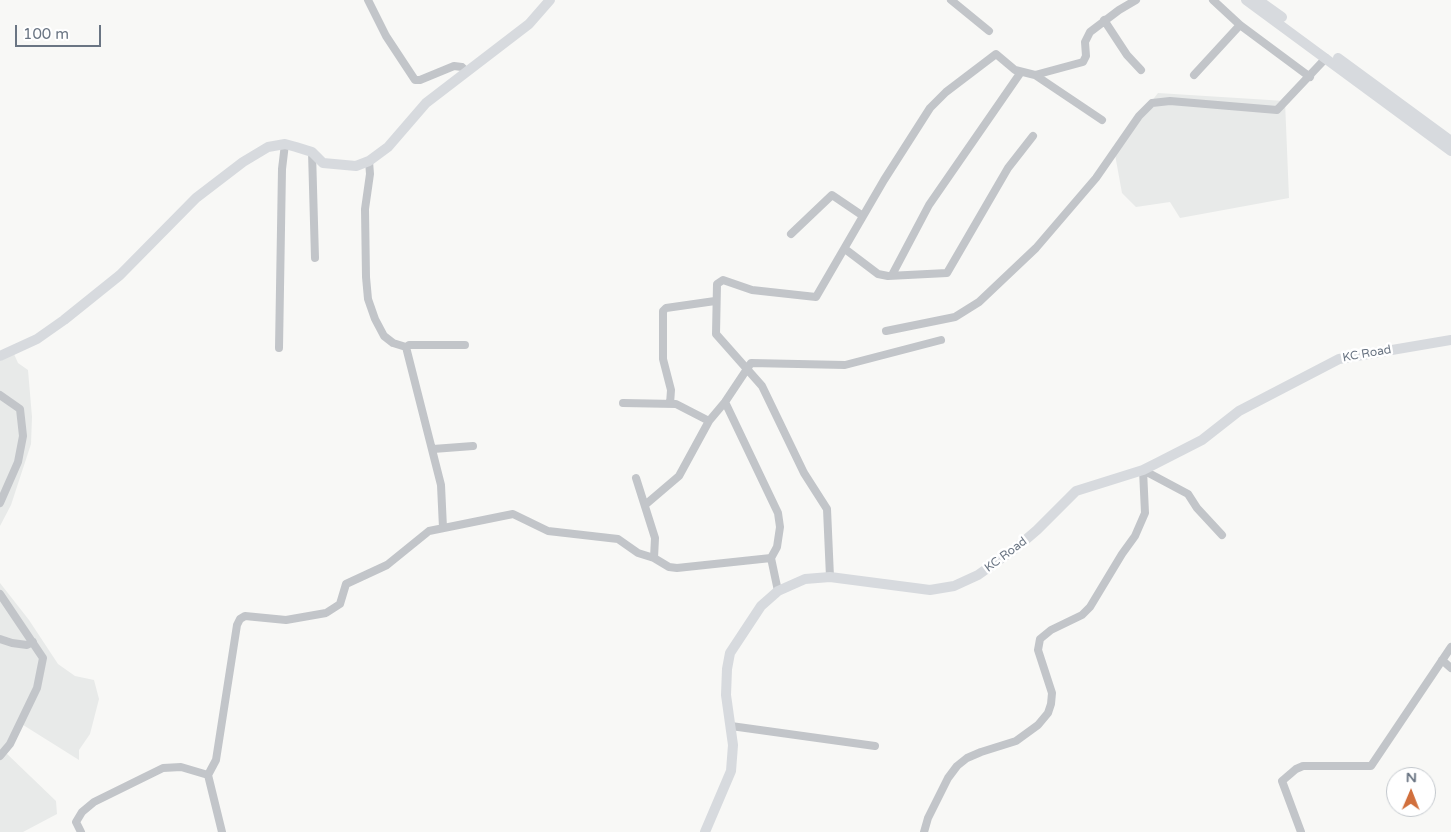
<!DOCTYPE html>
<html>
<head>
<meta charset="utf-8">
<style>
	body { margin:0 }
	#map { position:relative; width:1451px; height:832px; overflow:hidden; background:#f8f8f6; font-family:"Varela Round",sans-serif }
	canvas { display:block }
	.north { position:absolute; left:1386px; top:767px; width:50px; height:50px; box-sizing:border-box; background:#fff; border:1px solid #c3c8cd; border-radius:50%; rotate:1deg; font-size:14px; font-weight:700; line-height:20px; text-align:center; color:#6a7583 }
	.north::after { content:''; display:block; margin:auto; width:18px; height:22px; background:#d16f3c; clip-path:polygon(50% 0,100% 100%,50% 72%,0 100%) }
	.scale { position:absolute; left:15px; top:25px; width:86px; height:22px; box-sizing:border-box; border:2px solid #6a7583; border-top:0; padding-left:6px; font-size:15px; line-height:18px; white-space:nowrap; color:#6a7583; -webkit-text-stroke:4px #fff; paint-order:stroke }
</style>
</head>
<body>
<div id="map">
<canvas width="1451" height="832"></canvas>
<div class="north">N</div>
<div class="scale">100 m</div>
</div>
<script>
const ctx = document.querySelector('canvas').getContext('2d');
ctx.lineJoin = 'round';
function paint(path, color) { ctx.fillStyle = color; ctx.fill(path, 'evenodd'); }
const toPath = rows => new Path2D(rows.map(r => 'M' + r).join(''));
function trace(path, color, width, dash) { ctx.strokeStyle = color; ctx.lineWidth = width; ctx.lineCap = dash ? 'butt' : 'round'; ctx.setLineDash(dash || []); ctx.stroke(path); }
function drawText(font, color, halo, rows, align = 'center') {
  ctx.font = font + ' "Varela Round",sans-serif'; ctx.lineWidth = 5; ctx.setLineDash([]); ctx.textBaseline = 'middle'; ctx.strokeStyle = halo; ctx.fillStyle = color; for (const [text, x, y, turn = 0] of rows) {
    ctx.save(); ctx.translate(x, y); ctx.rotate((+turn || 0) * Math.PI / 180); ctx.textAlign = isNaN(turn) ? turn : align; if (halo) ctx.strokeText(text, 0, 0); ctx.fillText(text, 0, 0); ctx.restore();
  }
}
paint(toPath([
	[1158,93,1285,101,1289,198,1180,218,1170,202,1136,207,1122,193,1114,149],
	[14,354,18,363,28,370,32,417,31,444,11,505,0,526,0,361],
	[0,583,29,620,58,664,75,676,94,680,99,699,90,734,79,750,79,760,20,723,4,751,56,801,57,814,23,832,0,832]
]), '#e8eae9');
trace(toPath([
	[368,0,386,36,415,80,420,80,454,66,462,67,466,71],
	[951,0,989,31],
	[1213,0,1240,25],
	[1104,20,1127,55,1141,70],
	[1035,75,1102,120],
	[1194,75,1240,25,1310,77],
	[312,152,315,258],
	[369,161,370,174,365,209,366,277,368,299,375,319,384,336,393,343,406,347,409,345,465,345],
	[791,234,832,195,863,216],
	[845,249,878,274,888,276,947,273,1008,168,1033,136],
	[892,275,929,205,1021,72],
	[886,331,955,317,979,302,1036,248,1096,178,1139,116,1152,103,1170,101,1277,110,1326,58],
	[406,347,441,485,443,528],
	[279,348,282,169,285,144],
	[0,395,20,409,23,436,18,462,0,503],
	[725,402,778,513,780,527,777,547,771,558,778,591],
	[623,403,676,404,709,421],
	[670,404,671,390,663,359,663,311,666,308,715,301],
	[433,449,473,446],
	[636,478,655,538,654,558,669,567,677,568,771,558],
	[645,505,679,476,709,421,725,402,751,363,845,365,941,340],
	[830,577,827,509,804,473,762,386,716,334,717,284,723,280,752,290,816,297,884,180,930,108,946,92,996,54,1015,70,1035,75,1083,62,1086,56,1085,42,1090,32,1119,10,1136,0],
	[0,594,43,658,37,688,10,744,0,756],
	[0,639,12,643,27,645,33,642],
	[1442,660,1451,668],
	[731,726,875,746],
	[81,832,76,822,82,812,94,802,163,768,181,767,208,775],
	[222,832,208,775,216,760,237,625,240,619,245,616,286,620,326,613,340,604,346,584,387,565,429,531,503,516,513,514,548,531,618,539,638,553,654,558],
	[924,832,928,818,948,778,957,766,967,758,981,752,1016,741,1038,725,1048,713,1051,704,1052,693,1038,650,1040,639,1051,630,1082,615,1090,607,1122,554,1135,536,1145,513,1143,470,1188,494,1197,508,1222,535],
	[1301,832,1282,781,1296,769,1303,766,1371,766,1451,647]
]), '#c2c5c9', 8);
trace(toPath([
	[1246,0,1451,151],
	[1258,0,1282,17],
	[1338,58,1451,141],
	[0,356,37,339,64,320,120,275,196,198,243,162,268,147,285,144,296,147,312,152,323,163,356,166,369,161,388,147,426,103,529,24,550,0],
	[705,832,731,771,733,745,726,695,727,669,730,653,761,606,778,591,805,579,830,577,930,590,954,586,978,575,1016,548,1037,530,1076,491,1143,470,1155,464,1202,440,1239,411,1339,359,1451,340]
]), '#d7dade', 10);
drawText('12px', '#6a7583', '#fff', [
	["KC Road",1367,354,-10],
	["KC Road",1006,555,-37]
]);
</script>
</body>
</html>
